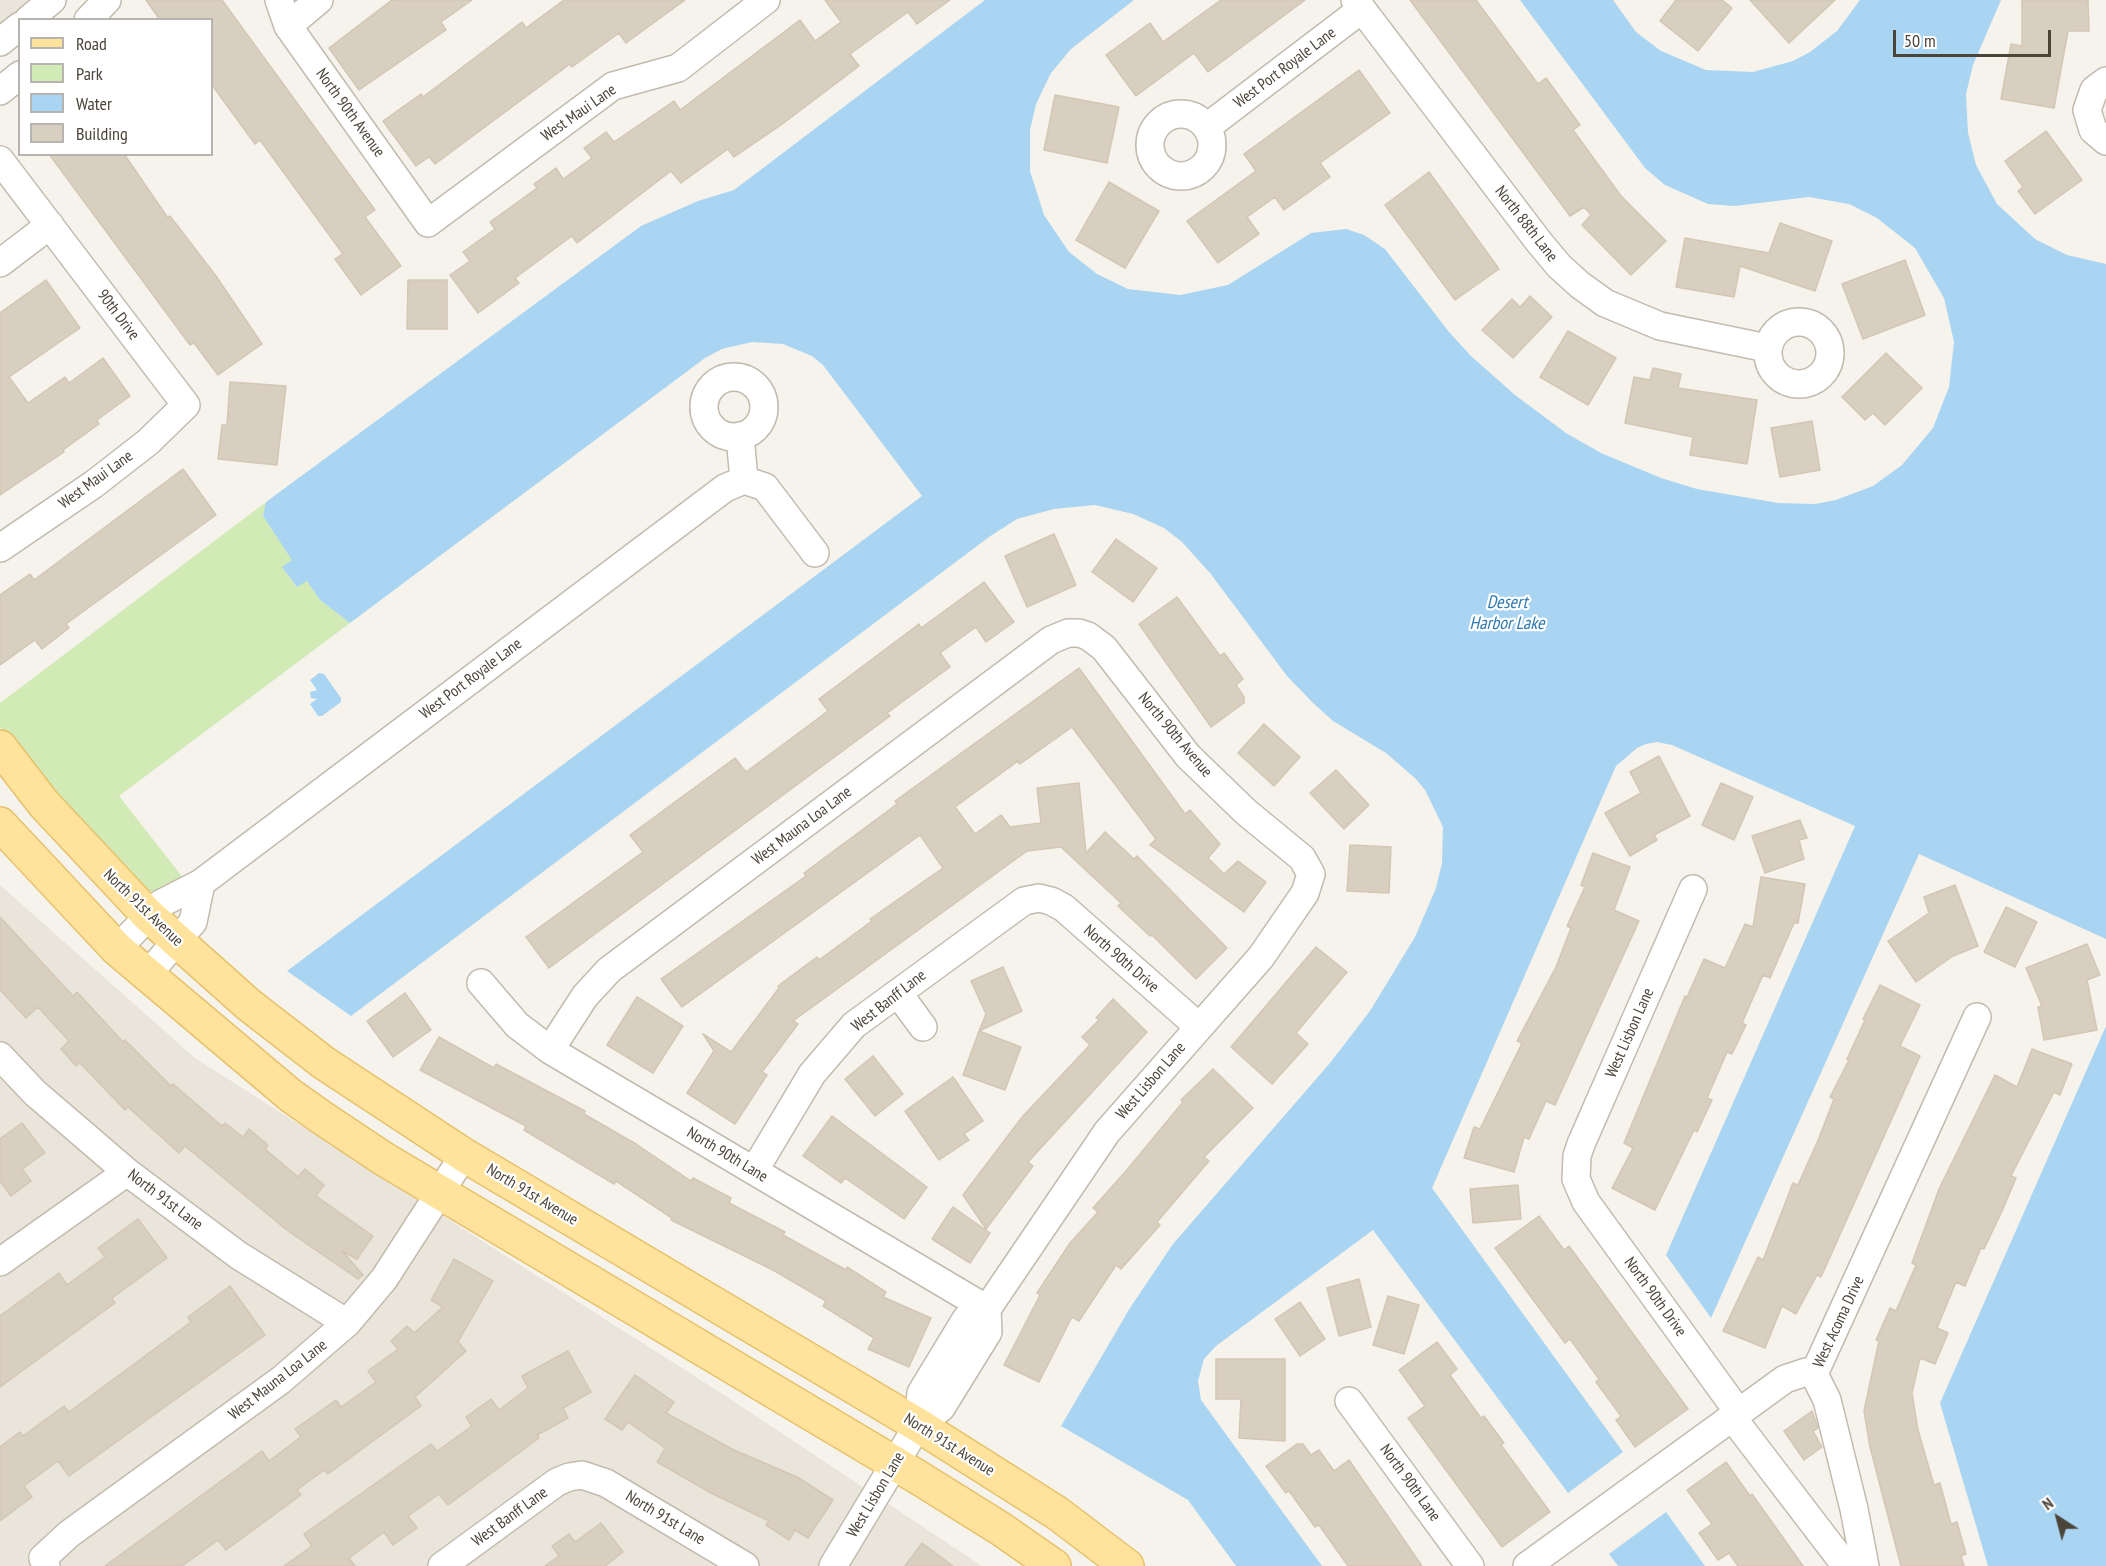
<!DOCTYPE html>
<html>
<head>
<meta charset="utf-8">
<style>
	body { margin:0 }
	#map { position:relative; width:2106px; height:1566px; overflow:hidden; background:#f6f3ec; font-family:"PT Sans Narrow",sans-serif }
	canvas { display:block }
	.legend { position:absolute; left:18px; top:18px; width:195px; height:138px; box-sizing:border-box; background:#fff; border:2px solid #b7b4b0; margin:0; padding:8px 10px; list-style:none; font-size:18px; color:#4b4439 }
	.legend li { display:flex; align-items:center; gap:12px; height:30px }
	.legend b { width:30px; border:2px solid #b7b4b0 }
	.north { position:absolute; left:2028px; top:1488px; width:60px; height:60px; -webkit-text-stroke:4px #fff; paint-order:stroke; rotate:324deg; font-size:16px; font-weight:700; line-height:24px; text-align:center; color:#4b4439 }
	.north::after { content:''; display:block; margin:auto; width:21px; height:27px; background:#4b4439; clip-path:polygon(50% 0,100% 100%,50% 72%,0 100%) }
	.scale { position:absolute; left:1893px; top:30px; width:158px; height:27px; box-sizing:border-box; border:3px solid #4b4439; border-top:0; padding-left:8px; font-size:18px; line-height:21px; white-space:nowrap; color:#4b4439; -webkit-text-stroke:4px #fff; paint-order:stroke }
</style>
</head>
<body>
<div id="map">
<canvas width="2106" height="1566"></canvas>
<ul class="legend">
<li><b style="height:8px;background:#ffe39c"></b>Road</li>
<li><b style="height:16px;background:#d2eab5"></b>Park</li>
<li><b style="height:16px;background:#a9d4f2"></b>Water</li>
<li><b style="height:16px;background:#d8cfc1"></b>Building</li>
</ul>
<div class="north">N</div>
<div class="scale">50 m</div>
</div>
<script>
const ctx = document.querySelector('canvas').getContext('2d');
ctx.lineJoin = 'round';
function paint(path, color) { ctx.fillStyle = color; ctx.fill(path, 'evenodd'); }
const toPath = rows => new Path2D(rows.map(r => 'M' + r).join(''));
function trace(path, color, width, dash) { ctx.strokeStyle = color; ctx.lineWidth = width; ctx.lineCap = dash ? 'butt' : 'round'; ctx.setLineDash(dash || []); ctx.stroke(path); }
function drawText(font, color, halo, rows, align = 'center') {
  ctx.font = font + ' "PT Sans Narrow",sans-serif'; ctx.lineWidth = 4.5; ctx.setLineDash([]); ctx.textBaseline = 'middle'; ctx.strokeStyle = halo; ctx.fillStyle = color; for (const [text, x, y, turn = 0] of rows) {
    ctx.save(); ctx.translate(x, y); ctx.rotate((+turn || 0) * Math.PI / 180); ctx.textAlign = isNaN(turn) ? turn : align; if (halo) ctx.strokeText(text, 0, 0); ctx.fillText(text, 0, 0); ctx.restore();
  }
}
paint(toPath([
	[0,0,31,0,0,27],
	[0,885,195,1058,718,1391,982,1566,0,1566]
]), '#eae5da');
paint(toPath([
	[266,502,263,516,293,560,283,568,297,587,307,580,320,600,350,623,119,796,184,879,158,891,149,891,138,886,59,800,0,727,0,703]
]), '#d2eab5');
paint(toPath([
	[985,0,1134,0,1071,49,1051,73,1036,104,1030,130,1030,171,1044,215,1069,252,1097,274,1128,289,1180,295,1228,285,1311,233,1346,229,1364,235,1385,249,1449,332,1471,356,1515,395,1566,433,1601,453,1661,478,1697,489,1778,503,1815,504,1836,500,1873,486,1902,465,1933,428,1949,387,1954,342,1944,298,1915,248,1877,218,1849,204,1809,197,1734,206,1708,204,1665,185,1645,168,1520,0,1613,0,1636,32,1661,51,1706,70,1753,72,1793,61,1810,52,1837,31,1860,0,2001,0,1973,65,1966,94,1968,133,1976,165,1997,204,2035,239,2067,255,2106,264,2106,939,1919,854,1711,1318,1666,1255,1855,826,1672,745,1657,742,1646,744,1637,748,1616,766,1432,1188,1623,1452,1568,1493,1373,1230,1216,1346,1204,1359,1198,1381,1201,1400,1322,1566,1236,1566,1188,1500,1061,1426,1130,1308,1173,1244,1330,1063,1370,1011,1415,937,1436,888,1442,863,1443,827,1425,790,1416,779,1386,753,1333,721,1313,703,1287,676,1210,573,1182,542,1164,528,1133,514,1095,505,1054,509,1017,519,989,537,351,1016,287,971,922,496,823,365,812,356,783,344,752,342,722,349,705,358,350,623,320,600,307,581,297,587,282,567,292,560,263,516,266,502,641,226,698,201,734,190],
	[319,673,324,674,341,698,341,702,322,716,318,716,310,704,317,699,311,698,310,692,317,690,310,680],
	[2106,1026,2106,1566,1988,1566,1940,1403],
	[1666,1512,1705,1566,1618,1566,1609,1554]
]), '#a9d4f2');
const building = toPath([
	[146,0,222,0,375,210,365,217,401,266,361,295,335,259,343,254,260,140,255,144,212,85,212,20,160,20,146,0],
	[392,0,472,0,441,22,446,30,359,90,329,48,392,0],
	[564,0,685,0,626,43,619,33,572,67,570,64,435,164,429,157,416,166,383,121,421,94,423,97,522,22,526,28,564,0],
	[825,0,950,0,917,24,908,12,850,54,859,66,781,125,734,157,728,149,681,183,671,171,577,243,572,236,515,278,519,283,478,313,450,275,470,261,463,252,495,229,490,222,537,188,534,184,556,168,563,179,592,158,584,148,606,132,614,142,674,101,680,110,800,20,815,41,841,22,825,0],
	[1221,0,1305,0,1208,72,1194,53,1136,96,1106,55,1150,23,1163,42,1221,0],
	[1410,0,1476,0,1538,84,1546,78,1580,125,1573,130,1621,196,1666,241,1631,275,1582,225,1591,215,1584,207,1570,216,1410,0],
	[1676,0,1722,0,1732,8,1698,51,1660,21,1676,0],
	[1750,0,1835,0,1789,43,1750,0],
	[2022,0,2088,0,2089,31,2068,31,2054,108,2001,99,2011,44,2022,46,2022,0],
	[1359,70,1390,113,1320,163,1330,177,1284,210,1275,197,1247,217,1259,234,1218,263,1187,221,1256,171,1244,154,1359,70],
	[1055,95,1119,107,1107,163,1044,150,1055,95],
	[2046,131,2082,180,2035,214,2018,191,2023,187,2005,161,2046,131],
	[49,154,124,154,168,218,170,216,216,276,262,344,218,375,194,343,190,345,49,154],
	[1429,172,1499,269,1455,300,1385,205,1429,172],
	[1109,182,1159,211,1125,268,1076,240,1109,182],
	[1780,223,1832,241,1815,291,1740,266,1734,297,1676,287,1685,238,1769,253,1780,223],
	[1905,260,1925,315,1863,339,1842,284,1905,260],
	[46,280,80,328,9,377,28,403,65,377,69,383,103,358,130,396,97,420,99,424,63,450,64,452,0,495,0,313,46,280],
	[408,280,447,280,447,329,407,329,408,280],
	[1530,296,1552,317,1513,358,1482,330,1512,299,1520,307,1530,296],
	[1568,331,1616,358,1588,405,1540,377,1568,331],
	[1886,353,1922,388,1885,425,1873,413,1865,420,1842,397,1886,353],
	[1653,368,1681,374,1678,388,1757,400,1747,464,1690,455,1693,437,1625,423,1634,377,1650,380,1653,368],
	[230,382,286,386,277,465,218,459,222,425,227,425,230,382],
	[1812,421,1820,470,1780,477,1771,428,1812,421],
	[183,469,216,515,66,624,69,628,42,649,35,640,0,665,0,595,30,574,34,580,183,469],
	[1054,534,1076,585,1027,607,1005,556,1054,534],
	[1116,539,1157,568,1133,602,1092,572,1116,539],
	[984,582,1014,622,986,642,976,627,940,653,950,667,887,713,890,716,549,968,526,937,643,852,630,835,735,758,746,772,828,711,819,699,919,624,921,628,984,582],
	[1177,597,1220,656,1224,653,1243,679,1236,685,1244,697,1244,703,1211,727,1139,624,1177,597],
	[1079,668,1185,814,1190,810,1220,844,1208,858,1224,874,1238,861,1266,882,1244,912,1150,845,1156,839,1072,727,1020,764,1018,761,955,807,975,834,1001,815,1010,827,1041,823,1037,788,1079,783,1086,853,1105,832,1134,859,1137,856,1227,948,1196,979,1152,935,1150,936,1118,906,1121,903,1061,847,1027,851,793,1021,798,1024,762,1072,767,1075,735,1124,687,1093,714,1051,703,1034,731,1052,779,988,778,986,817,957,819,960,872,921,870,919,943,868,920,835,682,1007,661,979,806,876,804,873,897,804,895,801,1079,668],
	[1264,724,1300,757,1274,786,1238,753,1264,724],
	[1659,756,1690,816,1654,835,1657,840,1630,856,1605,813,1641,793,1630,772,1659,756],
	[1336,770,1369,805,1344,829,1310,793,1336,770],
	[1721,783,1753,797,1734,840,1702,825,1721,783],
	[1800,820,1807,838,1799,840,1804,859,1765,873,1752,836,1800,820],
	[1350,845,1391,847,1389,893,1347,891,1350,845],
	[1593,853,1630,867,1614,910,1639,921,1555,1105,1546,1101,1529,1139,1524,1137,1514,1172,1464,1158,1474,1127,1480,1129,1522,1043,1517,1041,1556,967,1571,928,1567,926,1585,887,1581,885,1593,853],
	[1761,877,1805,884,1798,923,1794,923,1770,978,1763,975,1742,1023,1746,1025,1732,1054,1727,1052,1707,1098,1712,1100,1697,1132,1694,1130,1655,1210,1612,1188,1633,1148,1624,1143,1685,996,1687,997,1704,959,1725,968,1745,924,1753,927,1761,877],
	[1955,885,1978,946,1953,956,1916,982,1888,941,1929,913,1924,897,1955,885],
	[2006,907,2037,922,2015,967,1984,952,2006,907],
	[0,917,73,996,77,992,123,1042,125,1040,171,1086,173,1084,222,1126,225,1123,243,1137,249,1129,268,1145,265,1149,298,1177,305,1169,324,1185,316,1196,373,1236,357,1259,342,1251,363,1275,358,1279,288,1231,185,1146,179,1153,128,1107,125,1110,80,1063,76,1066,61,1049,69,1041,38,1007,26,1018,0,990,0,917],
	[2087,944,2100,975,2087,980,2097,1030,2044,1040,2038,1007,2042,1006,2026,968,2087,944],
	[1316,947,1347,972,1296,1033,1308,1044,1272,1084,1231,1047,1316,947],
	[1003,967,1022,1011,979,1031,986,1014,971,981,1003,967],
	[1880,985,1920,1005,1900,1046,1920,1056,1821,1277,1817,1275,1796,1314,1782,1306,1765,1348,1723,1331,1758,1257,1763,1260,1793,1183,1798,1185,1819,1138,1834,1099,1830,1097,1849,1060,1847,1059,1865,1020,1863,1019,1880,985],
	[405,993,431,1030,393,1057,367,1021,405,993],
	[637,997,683,1026,653,1073,607,1045,637,997],
	[1113,999,1147,1032,1028,1162,1033,1166,986,1229,963,1195,1023,1116,1090,1045,1082,1037,1099,1020,1096,1018,1113,999],
	[979,1031,1021,1047,1005,1090,963,1075,979,1031],
	[439,1037,494,1068,496,1064,585,1111,584,1114,636,1144,691,1181,693,1178,731,1198,729,1203,785,1232,783,1235,846,1270,847,1267,886,1292,883,1297,931,1318,909,1367,868,1349,874,1338,823,1306,826,1301,773,1270,671,1220,672,1218,616,1181,614,1184,524,1130,526,1126,420,1070,439,1037],
	[2032,1049,2072,1064,2060,1095,2054,1092,2011,1176,2016,1178,2003,1209,1984,1249,1981,1248,1965,1286,1956,1282,1937,1328,1948,1333,1935,1364,1920,1358,1912,1393,1918,1430,1934,1485,1940,1483,1951,1524,1957,1522,1966,1554,1961,1556,1964,1566,1901,1566,1870,1447,1864,1411,1879,1341,1876,1340,1890,1308,1896,1311,1916,1265,1912,1263,1939,1189,1995,1075,2017,1087,2032,1049],
	[873,1056,903,1094,875,1116,845,1079,873,1056],
	[1213,1069,1253,1108,1204,1157,1209,1161,1157,1222,1160,1225,1121,1269,1116,1265,1079,1321,1072,1317,1039,1382,1004,1365,1040,1295,1037,1293,1070,1243,1098,1212,1093,1208,1126,1171,1183,1102,1181,1100,1213,1069],
	[953,1077,983,1121,964,1134,969,1140,939,1160,905,1111,953,1077],
	[832,1116,927,1187,904,1219,845,1178,841,1183,803,1156,832,1116],
	[22,1123,45,1153,22,1169,31,1181,11,1196,0,1181,0,1139,22,1123],
	[1518,1185,1521,1219,1473,1223,1470,1189,1518,1185],
	[953,1207,990,1233,970,1263,932,1239,953,1207],
	[1539,1216,1564,1250,1569,1246,1688,1409,1635,1447,1616,1420,1621,1416,1596,1382,1599,1379,1570,1339,1565,1343,1495,1248,1539,1216],
	[138,1219,167,1258,112,1298,115,1303,0,1387,0,1316,59,1273,67,1285,105,1257,98,1248,138,1219],
	[454,1259,493,1281,458,1342,466,1351,415,1397,421,1406,328,1474,324,1470,297,1490,301,1495,226,1550,218,1540,182,1566,105,1566,262,1451,269,1461,301,1437,295,1429,336,1400,341,1407,376,1382,368,1371,398,1349,391,1341,407,1326,414,1333,443,1307,431,1300,454,1259],
	[1359,1279,1371,1327,1339,1336,1327,1288,1359,1279],
	[230,1286,265,1335,69,1476,58,1461,24,1486,32,1497,0,1521,0,1447,20,1432,23,1436,64,1406,69,1412,191,1322,188,1317,230,1286],
	[1388,1296,1419,1305,1404,1354,1373,1345,1388,1296],
	[1300,1302,1325,1339,1300,1356,1275,1319,1300,1302],
	[1437,1342,1457,1369,1450,1375,1481,1418,1484,1416,1504,1443,1501,1445,1550,1512,1502,1547,1408,1418,1425,1406,1399,1370,1437,1342],
	[568,1351,591,1392,563,1408,568,1418,537,1435,539,1438,448,1505,439,1494,408,1516,417,1528,393,1545,384,1532,349,1558,355,1566,284,1566,312,1546,304,1534,431,1444,437,1451,472,1426,466,1417,491,1399,499,1410,528,1388,522,1376,568,1351],
	[1216,1359,1285,1359,1285,1441,1239,1438,1241,1399,1216,1399,1216,1359],
	[635,1375,674,1402,666,1413,734,1450,797,1477,833,1500,808,1538,795,1530,789,1540,766,1525,769,1521,713,1494,657,1462,665,1448,628,1422,622,1430,605,1419,635,1375],
	[1812,1411,1818,1428,1813,1431,1822,1447,1804,1460,1784,1431,1812,1411],
	[1297,1444,1303,1444,1311,1455,1319,1450,1334,1471,1349,1460,1422,1566,1348,1566,1319,1525,1315,1527,1289,1491,1286,1493,1266,1466,1297,1444],
	[1726,1462,1750,1496,1752,1494,1803,1566,1738,1566,1729,1553,1718,1560,1699,1533,1712,1524,1687,1490,1726,1462],
	[601,1523,623,1552,605,1566,545,1566,559,1556,552,1546,569,1534,575,1542,601,1523],
	[922,1543,953,1566,905,1566,922,1543]
]);
paint(building, '#d8cfc1');
trace(building, '#d3c7b4', 1.5);
const minor = toPath([
	[279,0,288,26,428,223,613,86,678,68,766,0],
	[1355,0,1539,242,1559,266,1580,285,1605,303,1660,326,1767,348],
	[28,20,52,0],
	[88,20,107,0],
	[288,26,319,0],
	[0,42,20,26],
	[2106,81,2094,90,2087,110,2093,130,2106,141],
	[0,91,20,75],
	'1150 145a31 31 0 1 1 62 0a31 31 0 1 1-62 0Z',
	[1207,127,1362,9],
	[0,160,186,405,148,442,94,484,0,548],
	[0,263,50,225],
	'1768 353a31 31 0 1 1 62 0a31 31 0 1 1-62 0Z',
	'704 407a30 30 0 1 1 60 0a30 30 0 1 1-60 0Z',
	[740,436,744,480,765,487,815,553],
	[1693,889,1581,1144,1577,1156,1576,1179,1586,1202,1739,1413],
	[117,949,160,904,201,883,725,488,744,480],
	[147,975,193,922,201,883],
	[481,983,517,1025,550,1050,987,1309],
	[898,993,923,1027],
	[550,1050,585,996,609,970,1051,640,1068,633,1079,633,1088,636,1104,648,1188,756,1246,812,1302,858,1311,874,1305,893,1261,957,1107,1132,987,1309,966,1319,921,1393,918,1425],
	[0,1056,35,1093,127,1172,238,1255,347,1323],
	[754,1171,812,1074,854,1025,1024,901,1039,898,1051,901,1064,908,1199,1027],
	[0,1262,127,1172],
	[1814,1374,1827,1400,1854,1509,1865,1566],
	[1349,1401,1470,1566],
	[1732,1417,1846,1566],
	[46,1566,43,1558,69,1534,281,1380,347,1323,384,1279,464,1155],
	[442,1566,557,1482,569,1477,582,1475,606,1483,745,1566],
	[833,1566,918,1425,941,1408,988,1332,987,1309],
	[1527,1566,1785,1379,1806,1372,1814,1374,1977,1017]
]);
const major = toPath([
	[0,747,44,804,148,915,249,1005,324,1063,464,1155,918,1425,1057,1513,1127,1566],
	[0,824,117,949,290,1095,321,1117,384,1159,916,1476,1001,1529,1054,1566]
]);
trace(minor, '#c2bbae', 30);
trace(major, '#e6c16a', 36);
trace(minor, '#fff', 27);
trace(major, '#ffe39c', 33);
drawText('16px', '#4b4439', '#fff', [
	["West Port Royale Lane",1285,68,-37],
	["North 90th Avenue",350,113,54],
	["West Maui Lane",579,113,-35],
	["North 88th Lane",1526,224,52],
	["90th Drive",118,315,53],
	["West Maui Lane",96,480,-36],
	["West Port Royale Lane",471,679,-37],
	["North 90th Avenue",1175,735,50],
	["West Mauna Loa Lane",802,826,-37],
	["North 91st Avenue",143,908,44],
	["North 90th Drive",1121,959,41],
	["West Banff Lane",889,1001,-38],
	["West Lisbon Lane",1630,1033,-66],
	["West Lisbon Lane",1151,1081,-49],
	["North 90th Lane",727,1155,31],
	["North 91st Avenue",532,1195,31],
	["North 91st Lane",165,1200,37],
	["North 90th Drive",1655,1297,54],
	["West Acoma Drive",1839,1322,-65],
	["West Mauna Loa Lane",278,1380,-38],
	["North 91st Avenue",949,1445,32],
	["North 90th Lane",1410,1483,54],
	["West Lisbon Lane",876,1495,-59],
	["West Banff Lane",510,1517,-36],
	["North 91st Lane",665,1518,31]
]);
drawText('italic 18px', '#2e7ab2', '#fff', [
	["Desert",1507,603],
	["Harbor Lake",1507,624]
]);
</script>
</body>
</html>
